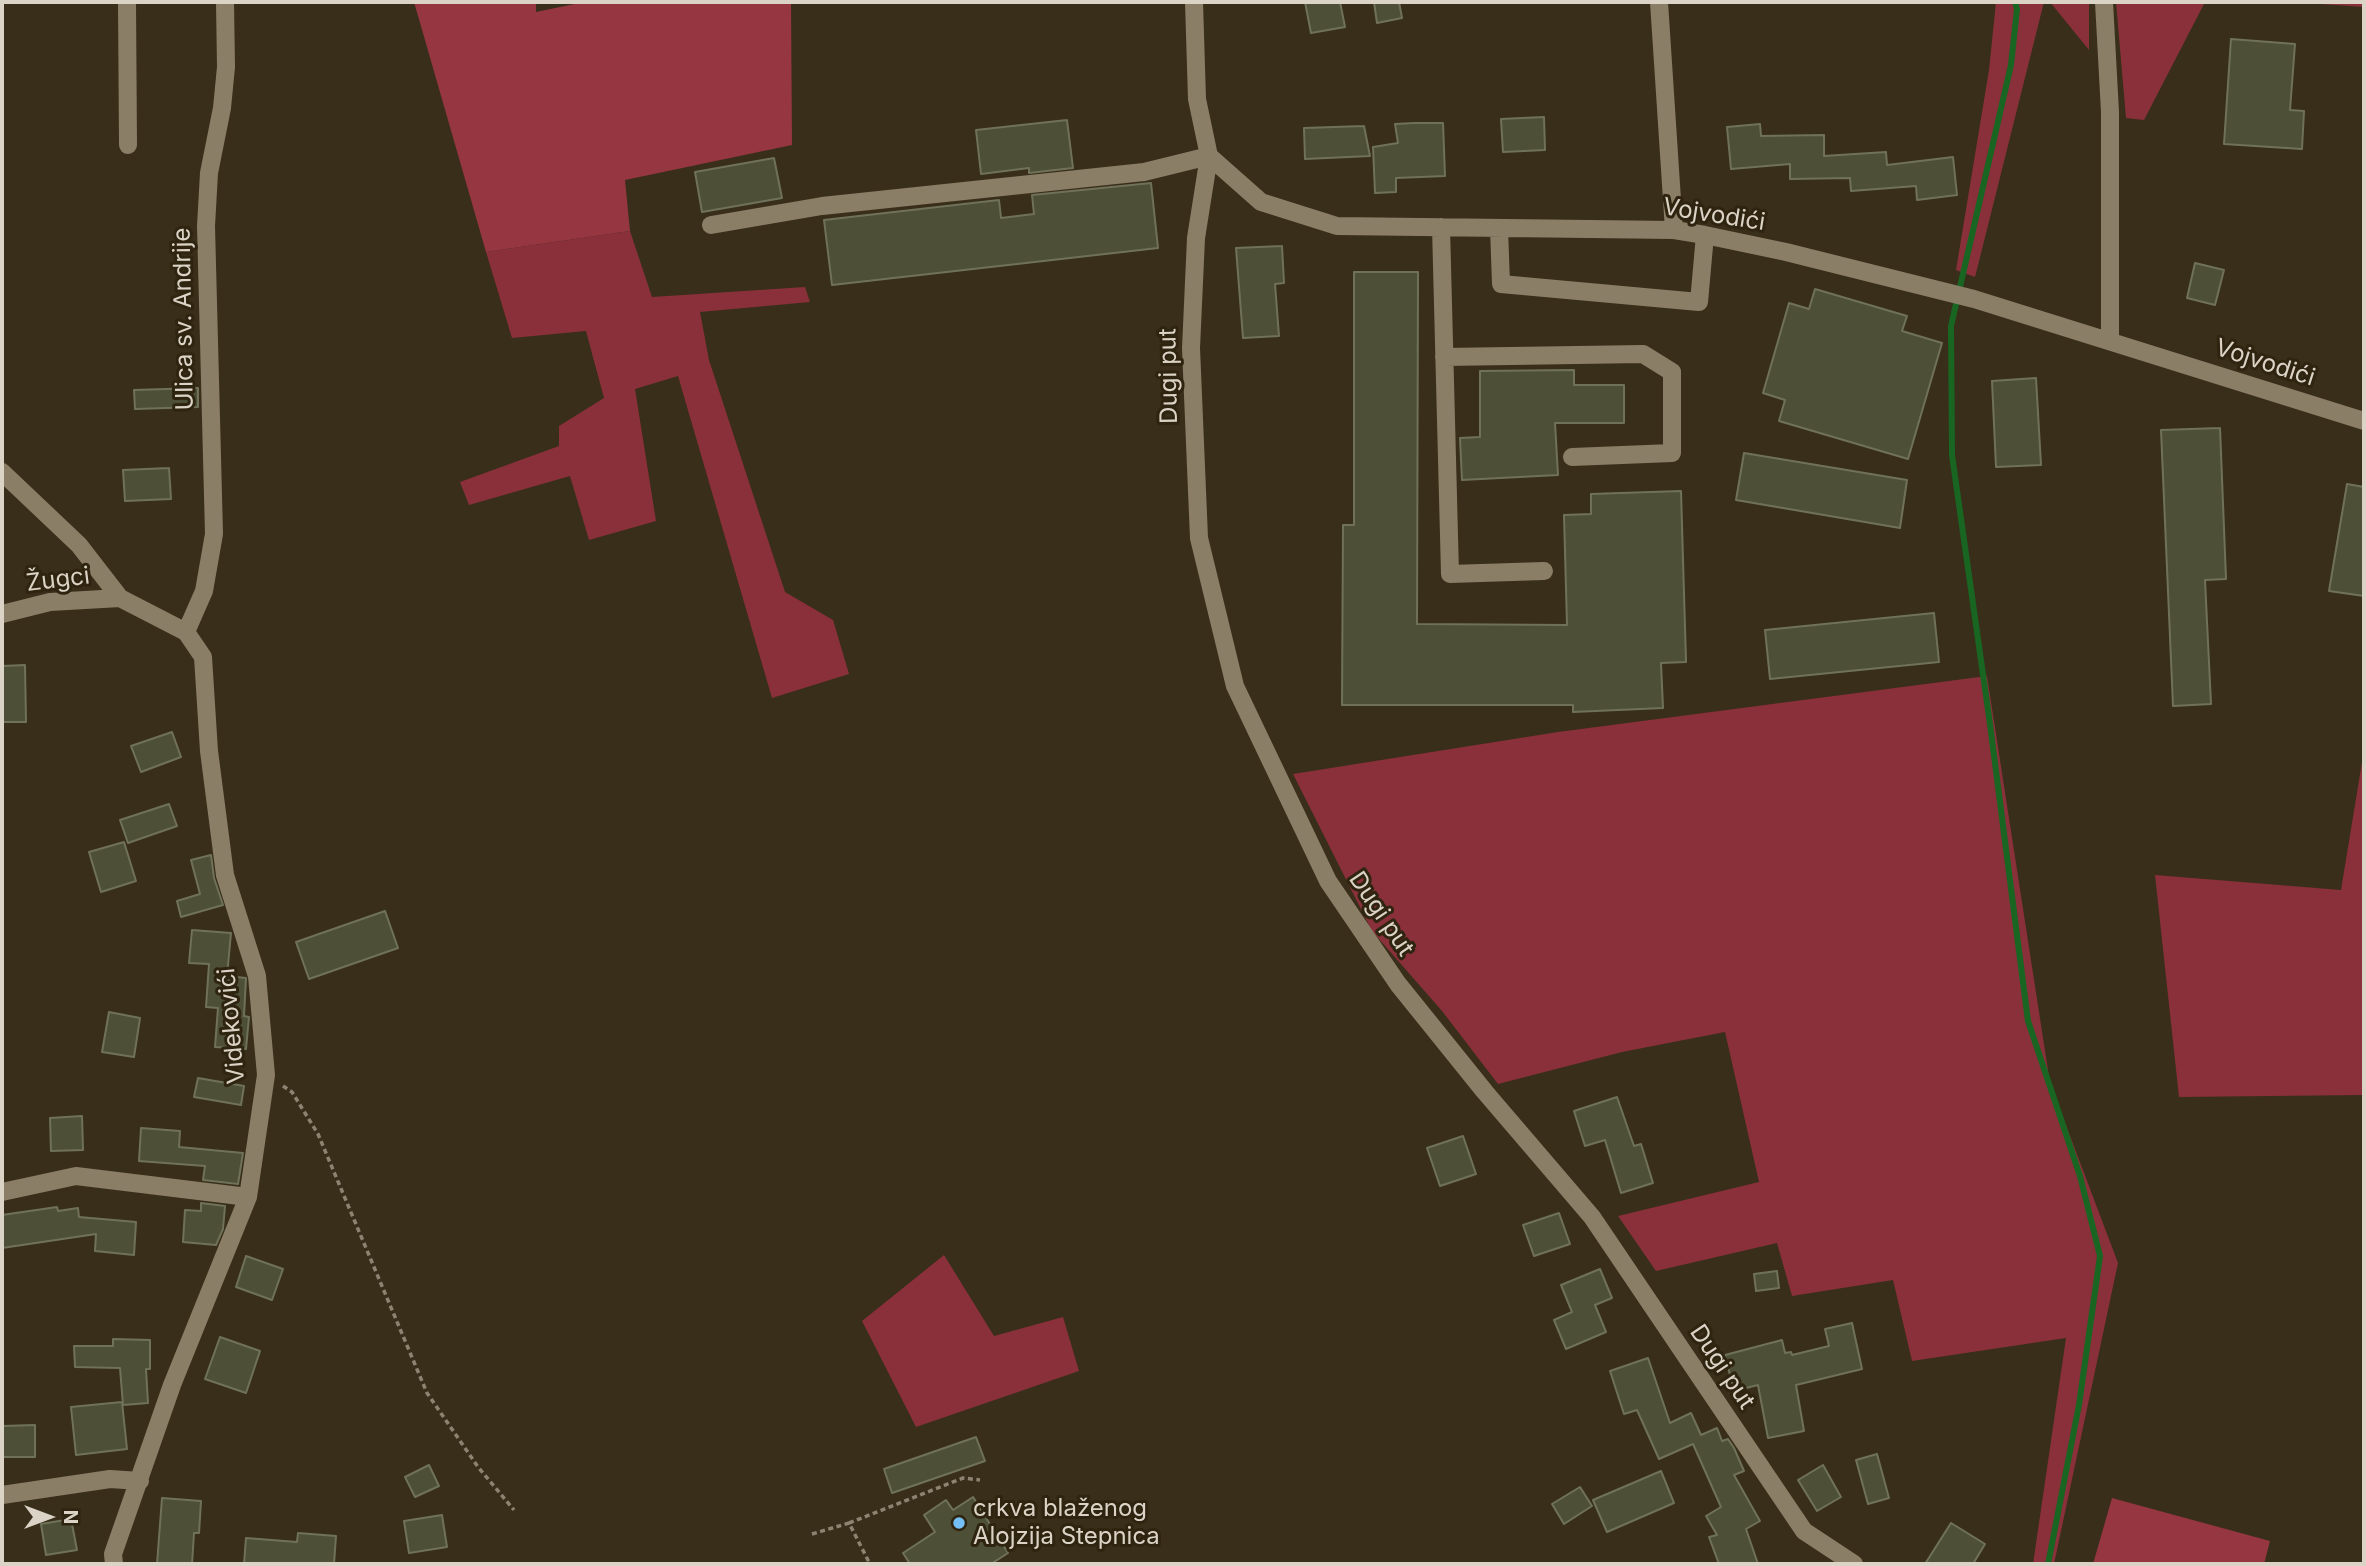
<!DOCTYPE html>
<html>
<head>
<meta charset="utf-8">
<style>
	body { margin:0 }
	#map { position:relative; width:2366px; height:1566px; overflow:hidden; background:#392e19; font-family:Inter,sans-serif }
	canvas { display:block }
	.frame { position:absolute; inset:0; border:4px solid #dad3c6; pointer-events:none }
	.north { position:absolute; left:14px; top:1482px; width:70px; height:70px; -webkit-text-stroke:5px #2f240f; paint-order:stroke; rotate:90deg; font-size:19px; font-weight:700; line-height:28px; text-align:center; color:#dad3c6 }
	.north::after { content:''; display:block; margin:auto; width:24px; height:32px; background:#dad3c6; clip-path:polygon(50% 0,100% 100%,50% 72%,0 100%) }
</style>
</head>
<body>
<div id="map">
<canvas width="2366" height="1566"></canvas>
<div class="frame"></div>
<div class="north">N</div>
</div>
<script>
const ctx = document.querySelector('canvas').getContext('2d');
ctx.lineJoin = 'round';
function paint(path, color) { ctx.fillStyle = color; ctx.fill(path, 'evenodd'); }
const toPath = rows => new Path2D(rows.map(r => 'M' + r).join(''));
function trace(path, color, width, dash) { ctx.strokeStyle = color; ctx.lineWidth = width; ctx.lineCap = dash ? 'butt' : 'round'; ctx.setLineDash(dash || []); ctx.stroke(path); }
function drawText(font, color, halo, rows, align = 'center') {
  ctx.font = font + ' Inter,sans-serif'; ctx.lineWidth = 6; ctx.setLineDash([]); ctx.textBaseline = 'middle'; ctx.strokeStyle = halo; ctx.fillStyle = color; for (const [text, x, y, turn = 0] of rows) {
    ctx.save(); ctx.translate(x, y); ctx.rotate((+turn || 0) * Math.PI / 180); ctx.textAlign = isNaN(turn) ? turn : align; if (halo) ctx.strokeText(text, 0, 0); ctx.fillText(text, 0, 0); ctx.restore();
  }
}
paint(toPath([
	[1996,2,2044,2,1975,277,1956,270,1989,70],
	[2050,2,2089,2,2089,50],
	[2116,2,2205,2,2144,120,2126,118],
	[2291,2,2364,2,2364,7],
	[630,231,652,297,805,287,810,302,700,312,709,360,785,592,833,620,849,674,772,698,678,376,635,389,656,521,589,540,570,476,469,505,460,482,559,446,559,426,604,398,586,331,512,338,486,252],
	[1987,676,2050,1083,2118,1263,2054,1564,2033,1564,2066,1338,1912,1361,1893,1280,1792,1296,1777,1243,1656,1271,1618,1216,1759,1182,1725,1032,1622,1052,1498,1084,1442,1011,1372,931,1293,774,1558,732],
	[2364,750,2364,1095,2179,1097,2155,875,2341,890],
	[944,1255,994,1336,1063,1317,1079,1371,916,1427,862,1321]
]), '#89303a');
paint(toPath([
	[414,2,536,2,536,12,584,2,791,2,792,145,625,180,630,231,486,252],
	[2112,1498,2270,1541,2264,1564,2093,1564]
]), '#953641');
trace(toPath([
	[2015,2,2017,9,2011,65,1951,326,1952,455,1990,724,2028,1021,2080,1176,2100,1256,2079,1405,2048,1564]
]), '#186622', 6);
const building = toPath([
	[1305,2,1340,2,1345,27,1311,33,1305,2],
	[1374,2,1399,2,1402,18,1377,23,1374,2],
	[2231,39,2295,44,2290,110,2304,111,2302,149,2224,144,2231,39],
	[1544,117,1545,150,1503,152,1501,119,1544,117],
	[1067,120,1073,168,1029,173,1029,168,981,174,976,130,1067,120],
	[1415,123,1443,123,1445,176,1396,178,1396,192,1375,193,1373,147,1398,143,1395,124,1415,123],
	[1760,124,1761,136,1824,135,1824,156,1886,152,1887,165,1953,157,1957,195,1917,200,1916,186,1851,191,1850,178,1790,179,1790,164,1731,169,1727,127,1760,124],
	[1364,126,1370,156,1305,159,1304,128,1364,126],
	[774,158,782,198,702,212,695,172,774,158],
	[1151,183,1158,248,832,285,824,220,999,200,1001,218,1034,214,1032,195,1151,183],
	[1282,246,1284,283,1275,284,1279,336,1243,338,1236,248,1282,246],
	[2195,263,2224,270,2215,305,2187,298,2195,263],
	[1354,272,1418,272,1417,624,1567,625,1564,515,1591,514,1591,494,1681,491,1686,662,1661,663,1663,708,1573,712,1573,705,1342,705,1343,525,1354,525,1354,272],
	[1815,289,1907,316,1902,331,1942,343,1908,459,1779,421,1785,400,1763,393,1789,303,1809,309,1815,289],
	[1574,370,1574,385,1624,385,1624,423,1555,423,1558,475,1462,480,1460,438,1480,437,1480,371,1574,370],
	[2036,378,2041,465,1996,467,1992,381,2036,378],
	[198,388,198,407,135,409,134,390,198,388],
	[2220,428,2226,579,2205,580,2211,704,2173,706,2161,430,2220,428],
	[1744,453,1907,480,1900,528,1736,500,1744,453],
	[169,468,171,499,125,501,123,470,169,468],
	[2347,484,2364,487,2364,596,2329,591,2347,484],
	[1934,613,1939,662,1770,679,1765,630,1934,613],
	[25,665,26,722,2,722,2,666,25,665],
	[172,732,181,757,141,772,131,746,172,732],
	[169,804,177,826,128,843,120,820,169,804],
	[124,842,136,881,101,892,89,852,124,842],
	[211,855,214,878,223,905,181,917,177,901,200,894,191,860,211,855],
	[385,911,398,948,309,979,296,942,385,911],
	[192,930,231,933,227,976,246,978,244,1016,249,1017,246,1049,215,1047,218,1008,206,1007,209,964,189,963,192,930],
	[109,1012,140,1018,134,1057,102,1052,109,1012],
	[198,1078,244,1086,241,1105,194,1097,198,1078],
	[1617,1097,1634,1146,1641,1144,1653,1183,1621,1193,1605,1140,1585,1146,1574,1111,1617,1097],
	[82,1116,83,1150,51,1151,50,1118,82,1116],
	[141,1128,180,1131,179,1147,243,1153,238,1184,203,1180,205,1166,139,1161,141,1128],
	[1463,1136,1476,1174,1440,1186,1427,1148,1463,1136],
	[201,1203,225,1206,223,1229,216,1245,183,1242,185,1210,201,1211,201,1203],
	[57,1207,58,1211,78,1208,79,1217,136,1222,134,1255,95,1251,96,1234,2,1248,2,1215,57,1207],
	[1559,1213,1570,1244,1534,1256,1523,1225,1559,1213],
	[246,1256,283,1269,272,1300,236,1287,246,1256],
	[1600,1269,1612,1298,1595,1305,1606,1332,1566,1349,1554,1320,1572,1312,1561,1285,1600,1269],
	[1777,1271,1779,1288,1756,1291,1754,1274,1777,1271],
	[1852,1323,1862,1369,1796,1385,1804,1431,1768,1438,1758,1385,1734,1391,1725,1355,1782,1340,1785,1353,1791,1352,1792,1355,1829,1346,1825,1329,1852,1323],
	[220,1337,260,1351,246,1393,205,1379,220,1337],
	[113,1339,150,1340,150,1369,146,1369,148,1403,123,1405,120,1368,75,1367,74,1346,113,1346,113,1339],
	[1648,1358,1670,1423,1691,1413,1701,1435,1717,1428,1722,1441,1728,1439,1734,1448,1744,1471,1734,1475,1760,1521,1746,1529,1758,1564,1719,1564,1709,1537,1717,1535,1706,1516,1721,1507,1693,1444,1659,1459,1637,1410,1624,1414,1610,1371,1648,1358],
	[122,1402,127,1449,76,1455,71,1407,122,1402],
	[35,1425,35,1457,2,1457,2,1426,35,1425],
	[976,1437,985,1461,892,1493,884,1469,976,1437],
	[1877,1454,1889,1498,1868,1504,1856,1460,1877,1454],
	[429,1465,439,1486,415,1497,405,1477,429,1465],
	[1823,1465,1841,1497,1817,1511,1798,1480,1823,1465],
	[1661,1471,1674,1503,1607,1532,1593,1500,1661,1471],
	[1580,1487,1592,1506,1564,1524,1552,1504,1580,1487],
	[973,1497,1008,1553,991,1564,910,1564,903,1553,935,1532,924,1515,946,1500,953,1510,973,1497],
	[162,1498,201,1501,199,1533,194,1533,192,1564,157,1564,162,1498],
	[442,1515,447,1547,409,1553,404,1521,442,1515],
	[71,1519,77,1550,46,1555,41,1524,71,1519],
	[1951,1523,1985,1544,1973,1564,1925,1564,1951,1523],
	[298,1533,336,1536,334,1564,244,1564,246,1538,297,1542,298,1533]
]);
paint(building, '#4d4f37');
trace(building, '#6f7259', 2);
trace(toPath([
	[283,1086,292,1092,318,1134,427,1393,478,1467,514,1510],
	[849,1523,963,1478,980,1480],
	[812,1534,849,1523,870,1564]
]), '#8c8372', 3.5, [5, 3.5]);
trace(toPath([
	[127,2,128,145],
	[1194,2,1197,99,1209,156,1261,202,1337,226,1674,230,1705,235,1786,252,1974,299,2364,421],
	[1659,2,1674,230],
	[2104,2,2110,112,2110,341],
	[711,225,822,206,1144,172,1209,156,1196,238,1191,348,1199,538,1235,686,1328,881,1398,984,1485,1092,1592,1217,1804,1531,1854,1564],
	[1441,227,1450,574,1544,571],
	[1499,228,1501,284,1699,302,1705,235],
	[1444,357,1643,354,1672,372,1672,453,1572,457],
	[2,472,79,545,120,598,186,632,203,657,209,751,225,875,257,976,266,1075,248,1197,172,1385,113,1554,114,1564],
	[2,614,50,602,120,598],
	[186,632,204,591,214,534,206,226,209,173,222,108,226,67,225,2],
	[2,1192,76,1176,248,1197],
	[2,1495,110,1479,140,1481]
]), '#8b7e66', 18);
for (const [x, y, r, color] of [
	[959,1523,7,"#74c0f6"]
]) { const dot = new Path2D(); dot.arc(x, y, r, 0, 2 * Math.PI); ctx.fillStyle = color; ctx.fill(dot); trace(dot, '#2f240f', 2.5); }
drawText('24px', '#dad3c6', '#2f240f', [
	["Vojvodići",1714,215,9],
	["Ulica sv. Andrije",184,319,-91],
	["Vojvodići",2265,363,18],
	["Dugi put",1169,376,-91],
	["Žugci",58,580,-7],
	["Dugi put",1381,914,56],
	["Videkovići",232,1026,-95],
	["Dugi put",1722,1367,56]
]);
drawText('24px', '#dad3c6', '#2f240f', [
	["crkva blaženog",973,1509],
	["Alojzija Stepnica",973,1537]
], 'left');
</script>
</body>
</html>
